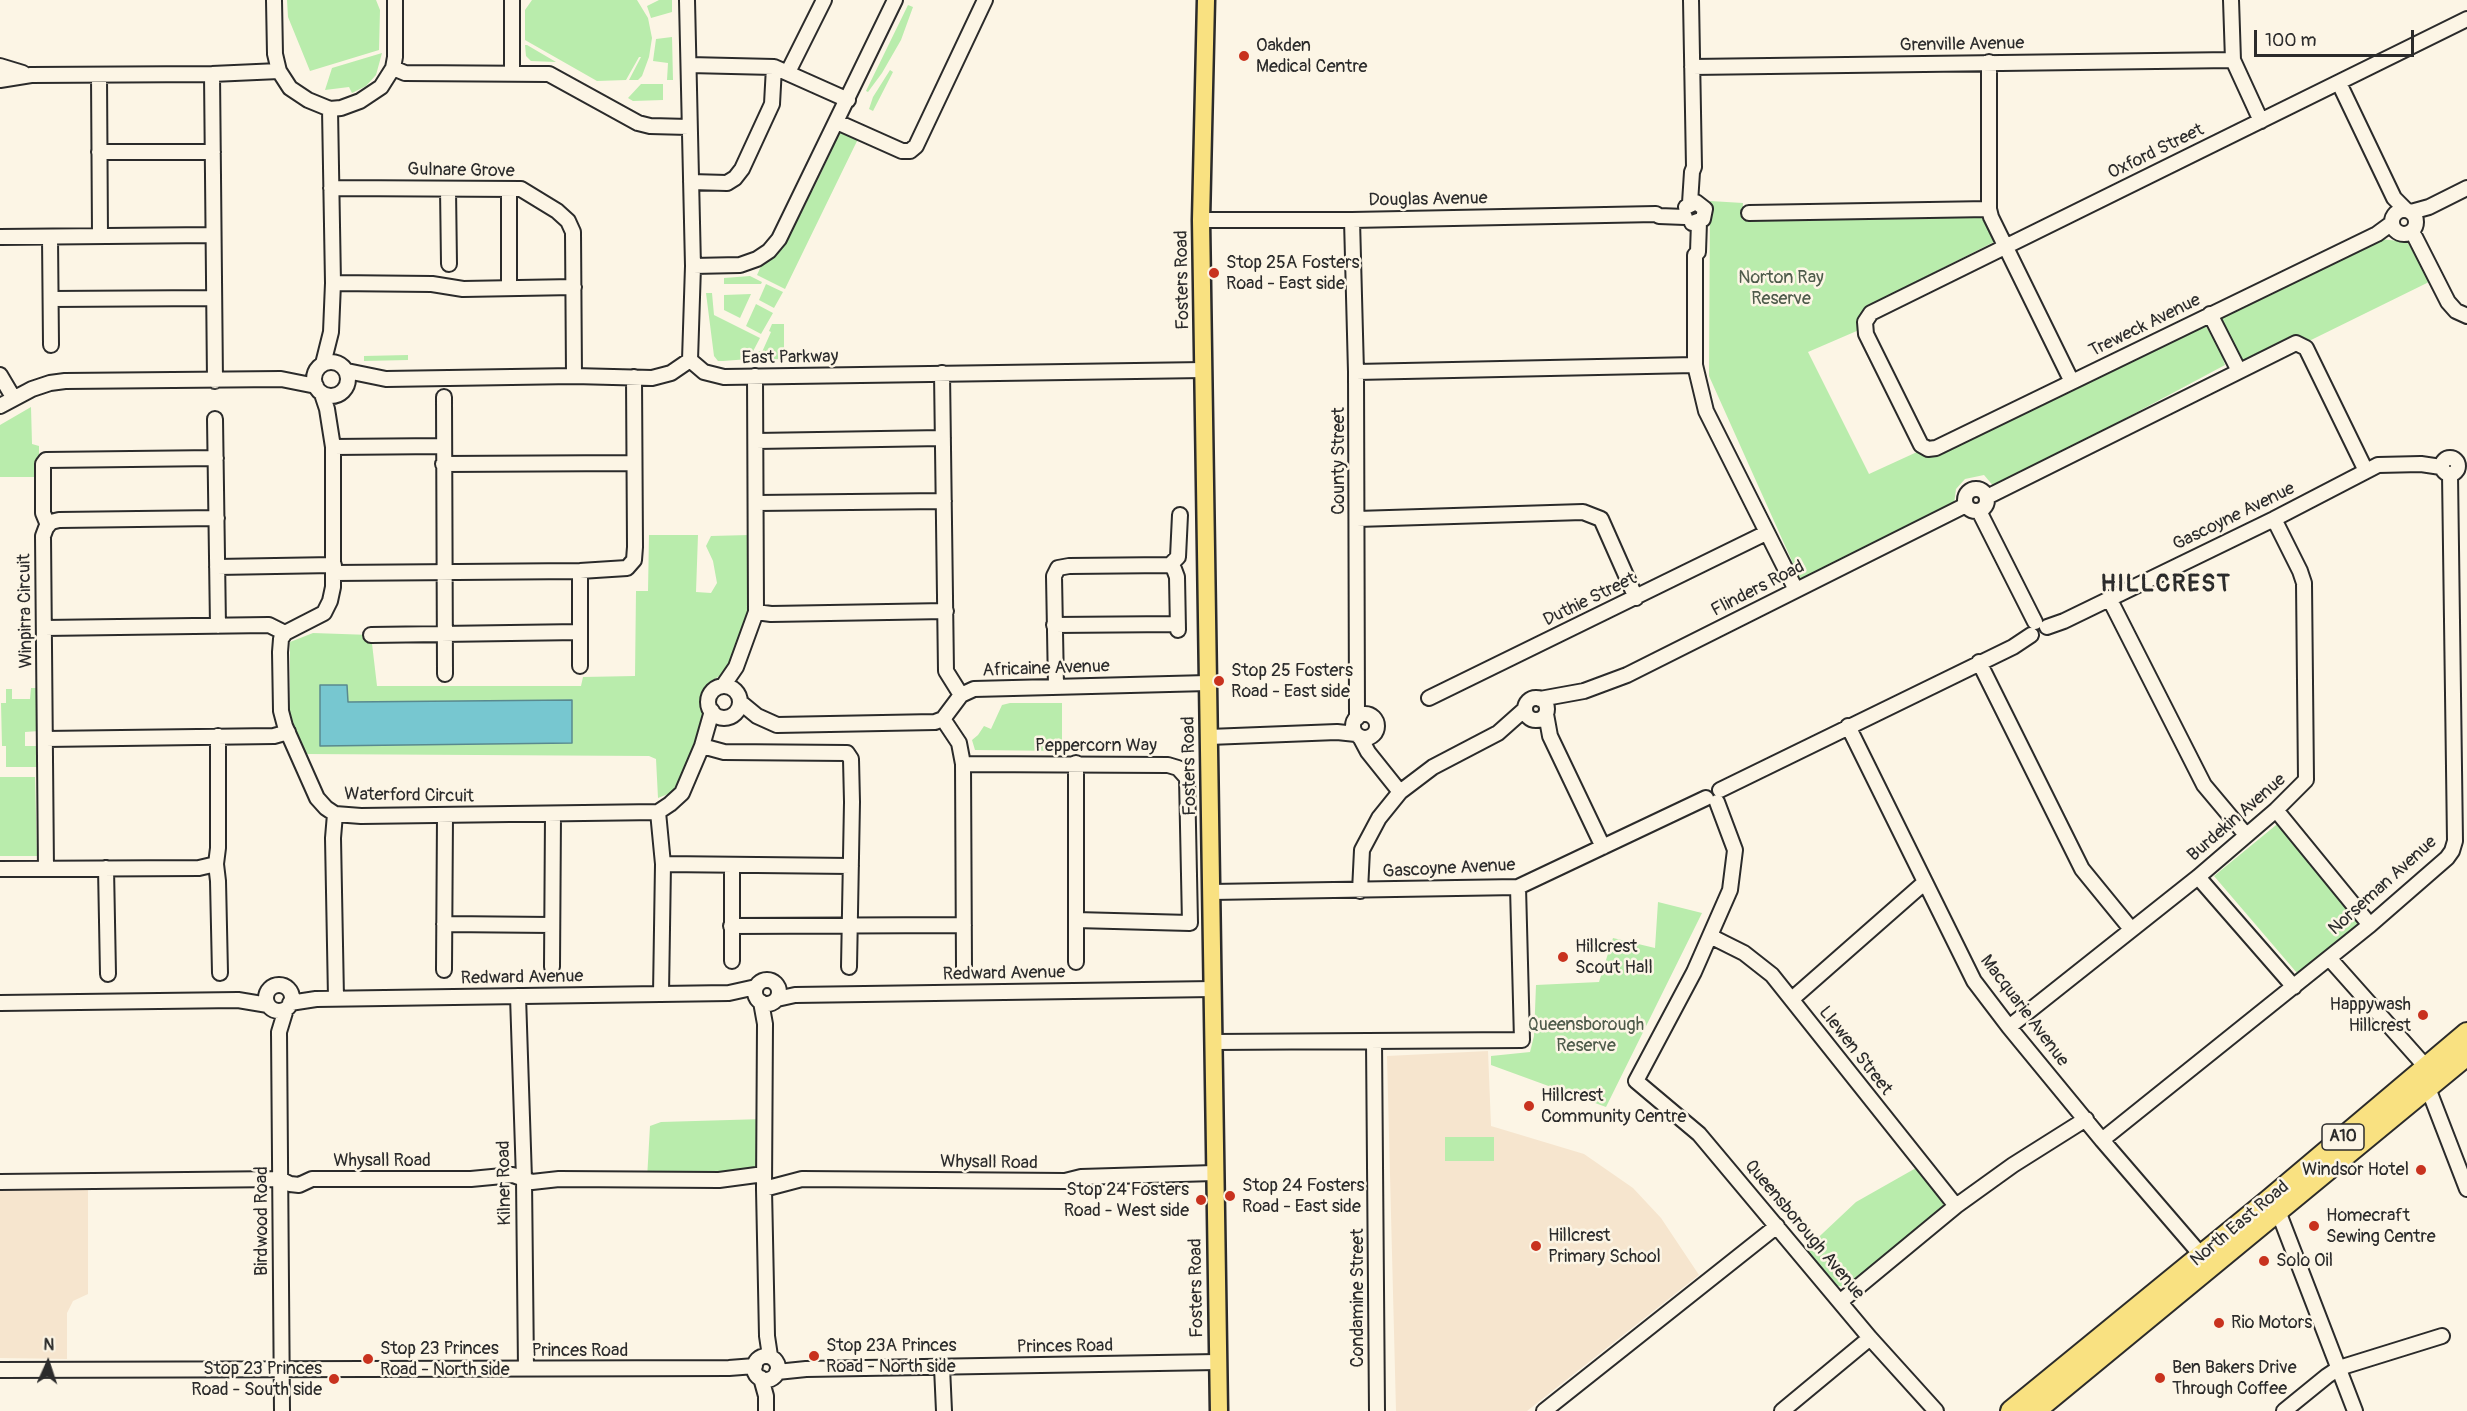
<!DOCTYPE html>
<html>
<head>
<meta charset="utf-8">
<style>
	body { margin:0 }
	#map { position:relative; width:2467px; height:1411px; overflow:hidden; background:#fcf5e5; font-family:Pangolin,sans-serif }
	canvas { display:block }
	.north { position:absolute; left:18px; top:1333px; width:60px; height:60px; -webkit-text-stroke:4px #fcf5e5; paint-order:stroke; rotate:3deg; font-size:16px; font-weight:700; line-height:24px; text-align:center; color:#2b2b2b }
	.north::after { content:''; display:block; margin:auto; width:21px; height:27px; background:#2b2b2b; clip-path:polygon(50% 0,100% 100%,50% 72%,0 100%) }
	.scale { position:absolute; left:2254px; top:30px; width:160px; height:27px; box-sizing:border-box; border:3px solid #2b2b2b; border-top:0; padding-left:8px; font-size:18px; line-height:21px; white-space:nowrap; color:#2b2b2b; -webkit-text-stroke:4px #fcf5e5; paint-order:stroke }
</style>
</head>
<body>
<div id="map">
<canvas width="2467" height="1411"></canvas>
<div class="north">N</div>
<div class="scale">100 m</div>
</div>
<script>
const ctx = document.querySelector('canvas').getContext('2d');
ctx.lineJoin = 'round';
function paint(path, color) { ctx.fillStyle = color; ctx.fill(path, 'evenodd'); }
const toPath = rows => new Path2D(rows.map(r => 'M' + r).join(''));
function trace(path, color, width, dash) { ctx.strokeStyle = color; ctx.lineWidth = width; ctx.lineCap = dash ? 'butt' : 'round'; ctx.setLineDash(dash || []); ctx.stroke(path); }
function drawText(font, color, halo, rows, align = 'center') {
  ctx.font = font + ' Pangolin,sans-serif'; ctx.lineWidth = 5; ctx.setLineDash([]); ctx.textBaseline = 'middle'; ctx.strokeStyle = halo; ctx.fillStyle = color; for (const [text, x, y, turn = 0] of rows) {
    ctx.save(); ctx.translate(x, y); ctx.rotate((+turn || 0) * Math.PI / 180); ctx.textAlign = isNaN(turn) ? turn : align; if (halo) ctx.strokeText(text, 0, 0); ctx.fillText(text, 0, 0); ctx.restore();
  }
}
paint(toPath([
	[1488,1051,1491,1126,1584,1154,1633,1188,1661,1218,1699,1275,1527,1411,1396,1411,1387,1056],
	[88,1189,88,1294,73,1301,67,1313,67,1359,0,1358,0,1190]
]), '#f6e5ce');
paint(toPath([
	[287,0,376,0,380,10,379,50,310,71,288,17],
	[532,0,637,0,648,18,652,38,649,57,642,76,638,80,629,80,641,57,639,57,626,80,597,81,525,40,525,10],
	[659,0,672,0,672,12,651,18,647,6],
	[908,5,913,7,901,40,882,73,868,92,866,91],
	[672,37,673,80,667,80,668,63,653,61,656,39],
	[525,45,527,45,556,62,531,61,526,56],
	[382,53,376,75,366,86,352,93,349,87,325,90,332,68],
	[890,70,893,72,873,111,869,109,873,97],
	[641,84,663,84,663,100,633,101,628,98],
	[842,132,858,139,785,289,757,275,763,262,788,232,793,229,807,202,805,196,813,190,831,152,829,147,836,134],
	[1710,201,1743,203,1742,220,1981,216,1994,242,1877,301,1863,313,1859,330,1808,352,1869,474,1917,452,1934,457,2204,323,2220,350,2225,365,1995,488,1984,475,1965,479,1956,489,1954,504,1800,579,1709,376],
	[2381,239,2407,242,2431,281,2309,341,2294,339,2242,363,2216,316],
	[750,276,762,282,761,284,724,284,724,278],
	[766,284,783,292,774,308,759,300],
	[706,293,712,293,714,315,760,338,749,359,723,361,718,361,714,356],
	[751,294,740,318,724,310,724,295],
	[756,304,773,313,761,334,746,326],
	[772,324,784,324,784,356,781,359,759,360,757,355,759,351,762,352,771,332,769,331],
	[408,355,408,360,364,361,364,356],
	[31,407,32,444,39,446,39,477,0,477,0,425],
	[649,535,698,535,696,592,711,593,717,583,713,561,706,546,711,536,749,535,749,614,733,658,721,675,713,680,701,692,704,711,703,730,673,792,658,798,656,759,649,756,305,754,290,718,290,642,313,633,371,635,377,686,581,686,583,677,635,676,636,591,648,591],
	[31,688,39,688,39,731,25,732,25,746,38,746,38,767,6,767,6,746,2,746,1,703,6,703,6,689,12,689,12,699,30,699],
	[1010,703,1062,703,1062,751,975,750,972,740,978,735,984,726,991,729,1002,705],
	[0,777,35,777,37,856,0,856],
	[2281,821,2363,921,2297,973,2214,876],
	[1658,902,1702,913,1606,1107,1491,1065,1491,1056,1530,1052,1534,1036,1536,985,1599,982,1613,938,1655,948],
	[764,1119,764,1174,647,1179,650,1126,661,1122],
	[1445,1137,1494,1137,1494,1161,1445,1161],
	[1916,1168,1943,1199,1943,1209,1849,1287,1838,1286,1806,1249,1856,1202]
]), '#b9ecac');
const water = toPath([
	[320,685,347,685,348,702,572,700,572,743,320,746,320,685]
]);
paint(water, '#77c7d0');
trace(water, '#59898e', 1.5);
const minor = toPath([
	[274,0,275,54,279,71,290,88,308,100,330,109,341,108,360,101,381,87,393,68,395,57,395,0],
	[687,0,693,266,690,360],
	[2231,0,2233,60,2261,121],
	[1989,62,1989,209,1991,217,2072,382],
	[689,65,774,67,848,100],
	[0,66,23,73],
	[1692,67,2233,60],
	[393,68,405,73,549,74,638,123,650,126,689,127],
	[788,72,824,0],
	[512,73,512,0],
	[212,74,215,381],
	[99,75,100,236],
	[0,80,31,75,212,74,279,71],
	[2339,83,2394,198,2405,209],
	[837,122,902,151,910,151,916,146,985,0],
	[99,152,213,152],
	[691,182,727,183,735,178,742,169,772,104,774,67],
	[331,188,521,189,557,211,568,221,573,232,574,376],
	[448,189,449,264],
	[509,189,509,288],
	[1690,203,1692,172,1694,167,1691,0],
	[1686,207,1696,202,1705,209,1703,219,1692,223],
	'2392 222a12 12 0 1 1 24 0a12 12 0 1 1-24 0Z',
	[2411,212,2429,207,2467,188],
	[1749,213,1989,209],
	[1201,220,1352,220,1656,214,1659,216,1685,217],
	[1352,220,1356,372,1357,718],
	[1699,222,1698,252,1695,255,1695,365,1706,411,1796,590],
	[2392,223,2377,234,1936,448,1928,449,1921,445,1866,334,1865,322,1871,313,2467,19],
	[0,237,213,235],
	[50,237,51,345],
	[2415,237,2448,302,2456,311,2467,316],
	[693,266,740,265,757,259,769,251,779,239,895,0],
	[333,283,432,284,463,289,574,287],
	[51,299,214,298],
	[2210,314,2239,371],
	'314 379a17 17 0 1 1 34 0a17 17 0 1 1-34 0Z',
	[323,364,331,332,333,283,330,109],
	[347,371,386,379,574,376,652,378,671,373,690,360,704,372,724,377,1204,370],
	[1356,372,1695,365],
	[942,373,946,671,961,695],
	[0,375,13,397],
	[322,394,327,409,333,447,333,587,330,601,324,613,285,633,281,639,280,652,281,711,285,726,317,798,326,808,335,814,361,816,658,812,670,804,682,793,702,746,712,711],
	[444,397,445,674],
	[0,406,32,389,50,383,65,381,281,379,316,386],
	[215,419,218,626],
	[756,441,943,438],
	[333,447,443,446],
	'2442 466a8 8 0 1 1 16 0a8 8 0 1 1-16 0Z',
	[443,464,634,463],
	'1965 500a11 11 0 1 1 22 0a11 11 0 1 1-22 0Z',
	[1987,497,2296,343,2306,348,2366,471],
	[757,503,944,501],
	[1979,511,2035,622],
	[1357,519,1583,512,1601,519,1636,598],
	[48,525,43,513,43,464,46,460,216,458],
	[1170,565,1178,557,1180,515],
	[217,567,334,565],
	[580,571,580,666],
	[334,573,580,571,627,568,634,560,635,547,634,377],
	[2109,598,2204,785,2246,835],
	[756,612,771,614,946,611],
	[1054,625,1178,624],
	[2047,627,2064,621,2274,519,2378,465,2421,464,2441,467],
	[44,628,269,625,285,633],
	[371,635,580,632],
	[1979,662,2082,869,2131,929],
	[723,686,736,667,756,612,755,376],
	[1056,686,1054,576,1058,568,1069,566,1170,565,1174,569,1177,577,1178,630],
	'708 702a16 16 0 1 1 32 0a16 16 0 1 1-32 0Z',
	'1525 709a11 11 0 1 1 22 0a11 11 0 1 1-22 0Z',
	[1429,698,1766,533],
	[1540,699,1584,691,1627,675,1966,505],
	[740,702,757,716,777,725,935,722,943,719,961,695,974,689,1208,683],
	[1546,714,1550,736,1603,847],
	'1353 726a12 12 0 1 1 24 0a12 12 0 1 1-24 0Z',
	[943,719,959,743,963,764,964,968],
	[1848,726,1974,981,2009,1027,2102,1140,2202,1256],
	[1209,737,1337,732,1356,734],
	[1360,737,1368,752,1400,792],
	[45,739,274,736,288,732],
	[702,746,724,752,847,753,851,759,852,802,849,967],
	[963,764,1168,765,1178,768,1187,778,1190,923,1076,920],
	[1720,790,2013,647,2031,635],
	[1717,802,1735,850,1730,890,1694,972,1636,1081,1699,1134,1870,1338,1936,1411],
	[2276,810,2370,925],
	[658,812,663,864,661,994],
	[335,814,333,838,336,998],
	[216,864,218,881,220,973],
	[663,864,851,866],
	[106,868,108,974],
	[0,869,199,868,216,864,218,848,218,736],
	[46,869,43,536,46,528,51,522,59,520,217,518],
	[2198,877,2294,987],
	[1360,891,1362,850,1379,818,1400,792,1433,767,1498,733,1525,709],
	[1211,892,1518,887,1706,798],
	[444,924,552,925],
	[731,926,964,925],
	[1710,936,1744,953,1772,975,1956,1206],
	[2329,958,2426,1067],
	[732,961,732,865],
	[1076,962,1076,763],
	[552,967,553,814],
	[444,970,445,816],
	'755 992a12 12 0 1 1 24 0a12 12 0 1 1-24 0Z',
	'266 998a13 13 0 1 1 26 0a13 13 0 1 1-26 0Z',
	[518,996,524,1179,526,1369],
	[777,999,795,995,1213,989],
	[1792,999,1924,883],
	[761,1002,765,1024,764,1189,767,1336,770,1356],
	[0,1003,238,1000,268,1005],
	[290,1003,316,999,729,993,756,987],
	[2009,1027,2198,877,2276,810,2306,780,2304,583,2300,571,2274,519],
	[1374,1041,1377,1411],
	[1214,1042,1522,1040,1518,887],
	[2428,1088,2467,1189],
	[2102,1140,2370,925,2447,858,2452,851,2455,841,2450,474],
	[0,1182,280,1179,290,1184,299,1185,312,1179,471,1179,513,1175,532,1182,559,1179,719,1180,764,1174],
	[764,1189,802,1179,1065,1181,1081,1177,1214,1173],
	[2278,1211,2355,1411],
	[1841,1301,1956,1206,2013,1165,2086,1119],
	'754 1368a12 12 0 1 1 24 0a12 12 0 1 1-24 0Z',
	[942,1367,944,1411],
	[0,1370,729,1368,755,1366],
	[777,1372,806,1369,1217,1362],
	[761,1378,766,1396,766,1411],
	[282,1411,279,1032,286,1009],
	[1544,1411,1777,1226],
	[1782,1411,1870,1338],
	[2284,1411,2327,1376,2339,1368,2442,1336]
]);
const major = toPath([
	[1206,0,1201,220,1219,1411]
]);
const highway = toPath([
	[2011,1411,2269,1200,2467,1033],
	[2035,1411,2467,1055]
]);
trace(minor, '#2b2b2b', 18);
trace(major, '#2b2b2b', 21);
trace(highway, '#2b2b2b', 24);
trace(minor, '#fcf5e5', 14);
trace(major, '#f9e181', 16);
trace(highway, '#f9e181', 20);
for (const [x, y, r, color] of [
	[1244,56,6,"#c8321e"],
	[1214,273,6,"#c8321e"],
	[1219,681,6,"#c8321e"],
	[1563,957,6,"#c8321e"],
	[2423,1015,6,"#c8321e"],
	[1529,1106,6,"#c8321e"],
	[2421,1170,6,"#c8321e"],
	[1230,1196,6,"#c8321e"],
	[1201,1200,6,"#c8321e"],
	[2314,1226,6,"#c8321e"],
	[1536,1246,6,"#c8321e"],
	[2264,1261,6,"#c8321e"],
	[2219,1323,6,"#c8321e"],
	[814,1356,6,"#c8321e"],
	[368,1359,6,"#c8321e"],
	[2160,1378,6,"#c8321e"],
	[334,1379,6,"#c8321e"]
]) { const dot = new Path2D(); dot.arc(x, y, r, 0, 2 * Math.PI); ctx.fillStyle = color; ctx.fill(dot); trace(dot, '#fcf5e5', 2); }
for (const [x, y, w] of [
	[2343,1137,42]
]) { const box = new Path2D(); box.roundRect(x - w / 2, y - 13, w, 26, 4.5); ctx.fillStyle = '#fcf5e5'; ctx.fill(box); trace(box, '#2b2b2b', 1.5); }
drawText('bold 16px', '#2b2b2b', null, [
	["A10",2343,1137]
]);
drawText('18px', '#2b2b2b', '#fcf5e5', [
	["Grenville Avenue",1962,45,-1],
	["Oxford Street",2156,152,-26],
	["Gulnare Grove",461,171,1],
	["Douglas Avenue",1428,200,-1],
	["Fosters Road",1183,280,-91],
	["Treweck Avenue",2145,326,-26],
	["East Parkway",790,358,-1],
	["County Street",1339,461,-90],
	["Gascoyne Avenue",2234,517,-26],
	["Flinders Road",1758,589,-27],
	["Duthie Street",1590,600,-26],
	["Winpirra Circuit",26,611,-91],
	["Africaine Avenue",1046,669,-2],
	["Peppercorn Way",1096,746],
	["Fosters Road",1190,766,-91],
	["Waterford Circuit",409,796,1],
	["Burdekin Avenue",2237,818,-41],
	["Gascoyne Avenue",1449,869,-3],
	["Norseman Avenue",2383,886,-42],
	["Redward Avenue",1004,974,-1],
	["Redward Avenue",522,978,-1],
	["Macquarie Avenue",2024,1011,53],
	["Llewen Street",1855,1051,52],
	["Whysall Road",382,1161],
	["Whysall Road",989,1163,1],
	["Kilner Road",505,1183,-91],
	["Birdwood Road",262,1221,-90],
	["North East Road",2240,1224,-40],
	["Queensborough Avenue",1804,1230,50],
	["Fosters Road",1197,1288,-91],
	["Condamine Street",1358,1298,-90],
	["Princes Road",1065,1347,-1],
	["Princes Road",580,1351]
]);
drawText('18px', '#2b2b2b', '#fcf5e5', [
	["Oakden",1256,46],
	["Medical Centre",1256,67],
	["Stop 25A Fosters",1226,263],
	["Road - East side",1226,284],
	["Stop 25 Fosters",1231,671],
	["Road - East side",1231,692],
	["Hillcrest",1575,947],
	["Scout Hall",1575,968],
	["Happywash",2411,1005,"right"],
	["Hillcrest",2411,1026,"right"],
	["Hillcrest",1541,1096],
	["Community Centre",1541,1117],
	["Windsor Hotel",2409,1170,"right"],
	["Stop 24 Fosters",1242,1186],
	["Road - East side",1242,1207],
	["Stop 24 Fosters",1189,1190,"right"],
	["Road - West side",1189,1211,"right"],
	["Homecraft",2326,1216],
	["Sewing Centre",2326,1237],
	["Hillcrest",1548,1236],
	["Primary School",1548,1257],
	["Solo Oil",2276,1261],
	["Rio Motors",2231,1323],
	["Stop 23A Princes",826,1346],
	["Road - North side",826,1367],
	["Stop 23 Princes",380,1349],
	["Road - North side",380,1370],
	["Ben Bakers Drive",2172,1368],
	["Through Coffee",2172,1389],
	["Stop 23 Princes",322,1369,"right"],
	["Road - South side",322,1390,"right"]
], 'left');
drawText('18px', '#4e5b4b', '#fcf5e5', [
	["Norton Ray",1781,278],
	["Reserve",1781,299],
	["Queensborough",1586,1025],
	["Reserve",1586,1046]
]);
ctx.letterSpacing = '1.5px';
drawText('bold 24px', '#2b2b2b', '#fcf5e5', [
	["HILLCREST",2166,585]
]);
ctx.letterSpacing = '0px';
</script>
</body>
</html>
